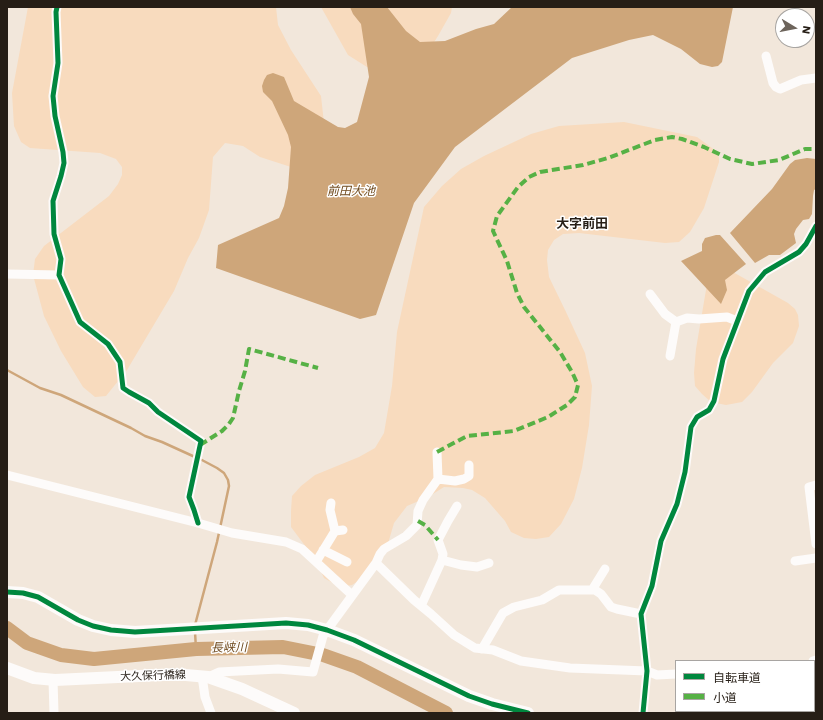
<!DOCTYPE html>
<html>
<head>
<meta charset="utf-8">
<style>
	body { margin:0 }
	#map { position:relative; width:823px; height:720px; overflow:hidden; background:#f2e7db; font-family:"Work Sans","Noto Sans JP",sans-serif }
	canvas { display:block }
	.frame { position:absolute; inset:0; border:8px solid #261e16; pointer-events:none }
	.legend { position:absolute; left:675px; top:660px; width:140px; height:52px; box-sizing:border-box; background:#fff; border:1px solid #a8a5a2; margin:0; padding:5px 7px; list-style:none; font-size:12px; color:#261e16 }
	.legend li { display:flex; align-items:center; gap:8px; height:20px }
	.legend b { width:20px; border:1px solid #a8a5a2 }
	.north { position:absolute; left:775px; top:8px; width:40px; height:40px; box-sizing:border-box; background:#fff; border:1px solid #a8a5a2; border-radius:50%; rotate:100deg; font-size:11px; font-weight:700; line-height:16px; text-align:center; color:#261e16 }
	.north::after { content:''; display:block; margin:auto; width:14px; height:18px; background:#6d645b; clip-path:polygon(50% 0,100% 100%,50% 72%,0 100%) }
</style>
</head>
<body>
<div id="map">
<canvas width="823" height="720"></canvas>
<div class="frame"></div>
<ul class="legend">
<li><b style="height:5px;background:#00873e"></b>自転車道</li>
<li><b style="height:5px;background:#56b145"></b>小道</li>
</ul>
<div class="north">N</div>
</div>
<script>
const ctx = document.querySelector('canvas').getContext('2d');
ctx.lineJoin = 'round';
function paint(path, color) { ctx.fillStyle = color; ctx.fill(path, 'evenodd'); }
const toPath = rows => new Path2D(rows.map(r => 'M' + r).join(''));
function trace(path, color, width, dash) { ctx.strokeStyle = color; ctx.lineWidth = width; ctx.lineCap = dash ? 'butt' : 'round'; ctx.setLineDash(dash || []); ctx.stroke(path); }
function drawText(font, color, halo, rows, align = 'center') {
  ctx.font = font + ' "Work Sans","Noto Sans JP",sans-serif'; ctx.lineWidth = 3; ctx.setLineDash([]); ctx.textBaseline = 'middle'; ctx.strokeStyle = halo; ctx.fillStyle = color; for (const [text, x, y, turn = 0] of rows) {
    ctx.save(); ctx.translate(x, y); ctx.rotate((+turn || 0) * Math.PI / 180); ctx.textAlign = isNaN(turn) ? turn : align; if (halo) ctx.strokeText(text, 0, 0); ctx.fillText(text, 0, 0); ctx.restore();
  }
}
paint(toPath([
	[28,7,276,7,278,25,291,50,321,96,325,132,291,167,260,157,243,146,225,143,213,157,209,210,199,238,188,258,174,291,127,370,106,396,95,397,83,387,61,351,44,316,33,275,35,259,44,246,109,196,118,184,122,175,122,167,116,159,100,153,30,148,21,142,14,126,12,93],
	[321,7,452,7,451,13,438,36,420,64,392,67,367,67,348,55],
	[624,122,697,137,712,148,718,153,719,159,719,162,704,208,690,232,679,242,665,243,579,233,563,234,554,240,548,250,547,260,549,277,566,312,585,353,592,386,589,425,582,468,574,499,561,524,549,537,536,539,524,538,511,532,505,521,485,498,472,490,463,488,444,487,428,497,407,506,394,523,387,547,364,577,352,585,340,587,324,578,315,559,291,527,291,511,292,496,301,486,315,475,359,457,375,448,384,433,392,386,397,332,424,207,442,186,461,169,484,156,531,134,559,126],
	[724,267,788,303,795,309,798,315,799,326,793,343,773,363,752,392,742,402,726,405,711,402,702,394,695,386,694,373,696,349,707,284]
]), '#f8dbbe');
paint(toPath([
	[350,7,387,7,406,31,420,42,445,41,476,29,494,24,512,7,733,7,722,62,718,66,712,67,700,64,681,49,653,35,629,40,572,58,455,147,414,203,376,315,360,319,216,268,218,245,279,218,284,206,288,188,291,147,288,135,272,101,263,92,262,86,264,80,267,75,273,73,284,77,294,101,338,127,345,128,357,122,369,77,361,24,353,14],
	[807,158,816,159,816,189,814,190,813,196,812,214,809,219,803,220,796,229,794,234,796,243,780,255,769,255,755,263,730,233,772,189,790,164,795,160],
	[716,235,720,235,746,264,725,280,727,290,721,304,681,261,702,251,702,244,705,238]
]), '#cea67a');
trace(toPath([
	[7,370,40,388,61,395,131,428,145,436,162,442,195,457],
	[195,625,217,542,229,486,228,480,224,473,217,468,200,459],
	[195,632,196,649]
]), '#cea67a', 2.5);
trace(toPath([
	[7,628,27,643,61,655,94,659,196,649,283,647,323,655,357,667,446,713]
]), '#cea67a', 14);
trace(toPath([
	[57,7,56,12,58,63,53,96,55,116,63,152,64,163,61,176,53,201,54,234,61,259,59,275,80,322,108,344,120,362,123,388,129,392,149,403,158,412,201,441,189,497,194,510,198,523],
	[766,56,773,83,776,87,780,89,801,80,816,78],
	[7,274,59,275],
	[650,294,665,314,676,322],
	[670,356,676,322,687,318,699,319,727,317,737,321],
	[7,475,198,523,232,533,286,542,302,549,352,595],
	[438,479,455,481,464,479,469,476,469,465],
	[816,485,809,487,816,544],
	[331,503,330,510,335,531],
	[323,550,347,562],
	[442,560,443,554,438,540,448,521,457,506],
	[795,561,816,558],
	[316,562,335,531,343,530],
	[376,563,414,600,431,614,454,635,475,648,493,650,521,661,570,668,647,671,657,675,676,674],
	[592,590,605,569],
	[421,606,442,560,461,565,477,567,489,563],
	[482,649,503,613,514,607,542,600,559,590,595,590,601,594,611,607,617,609,641,614],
	[813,661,816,660],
	[202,676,205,697,211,713],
	[208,677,219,672,278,669,313,672,323,636,327,630,376,563,380,554,384,549,406,536,417,525,418,511,423,500,438,479,437,452],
	[53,680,54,713],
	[643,713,647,671,641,614,652,586,661,541,677,504,685,472,691,427,697,417,709,410,714,401,723,359,749,291,765,272,799,252,806,244,816,226]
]), '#fdfbfa', 9);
trace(toPath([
	[7,592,23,593,38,597,78,620,93,626,111,630,135,632,286,623,308,625,327,630,354,640,469,696,492,704,528,713],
	[7,668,34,678,55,680,160,675,186,675,208,677,242,689,294,713]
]), '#fdfbfa', 12);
trace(toPath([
	[200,445,222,431,229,424,233,418,239,391,245,371,249,349,318,368],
	[437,452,467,436,514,431,548,417,567,405,575,397,578,385,572,372,560,352,524,307,517,293,507,261,493,231,497,216,518,187,529,177,540,172,583,165,608,158,655,140,672,137,682,139,704,147,730,159,752,164,779,160,805,149,816,149],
	[418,521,425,525,438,540]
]), '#56b145', 4, [8, 4]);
trace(toPath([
	[57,7,56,12,58,63,53,96,55,116,63,152,64,163,61,176,53,201,54,234,61,259,59,275,80,322,108,344,120,362,123,388,129,392,149,403,158,412,201,441,189,497,194,510,198,523],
	[7,592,23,593,38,597,78,620,93,626,111,630,135,632,286,623,308,625,327,630,354,640,469,696,492,704,528,713],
	[643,713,647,671,641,614,652,586,661,541,677,504,685,472,691,427,697,417,709,410,714,401,723,359,749,291,765,272,799,252,806,244,816,226]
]), '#00873e', 5);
drawText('11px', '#261e16', '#fff', [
	["大久保行橋線",153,676,-2]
]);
drawText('italic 12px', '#6f4a1e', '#fff', [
	["前田大池",351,191],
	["長峡川",229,648,-1]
]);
drawText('bold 13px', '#261e16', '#fff', [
	["大字前田",582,224]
]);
</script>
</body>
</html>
